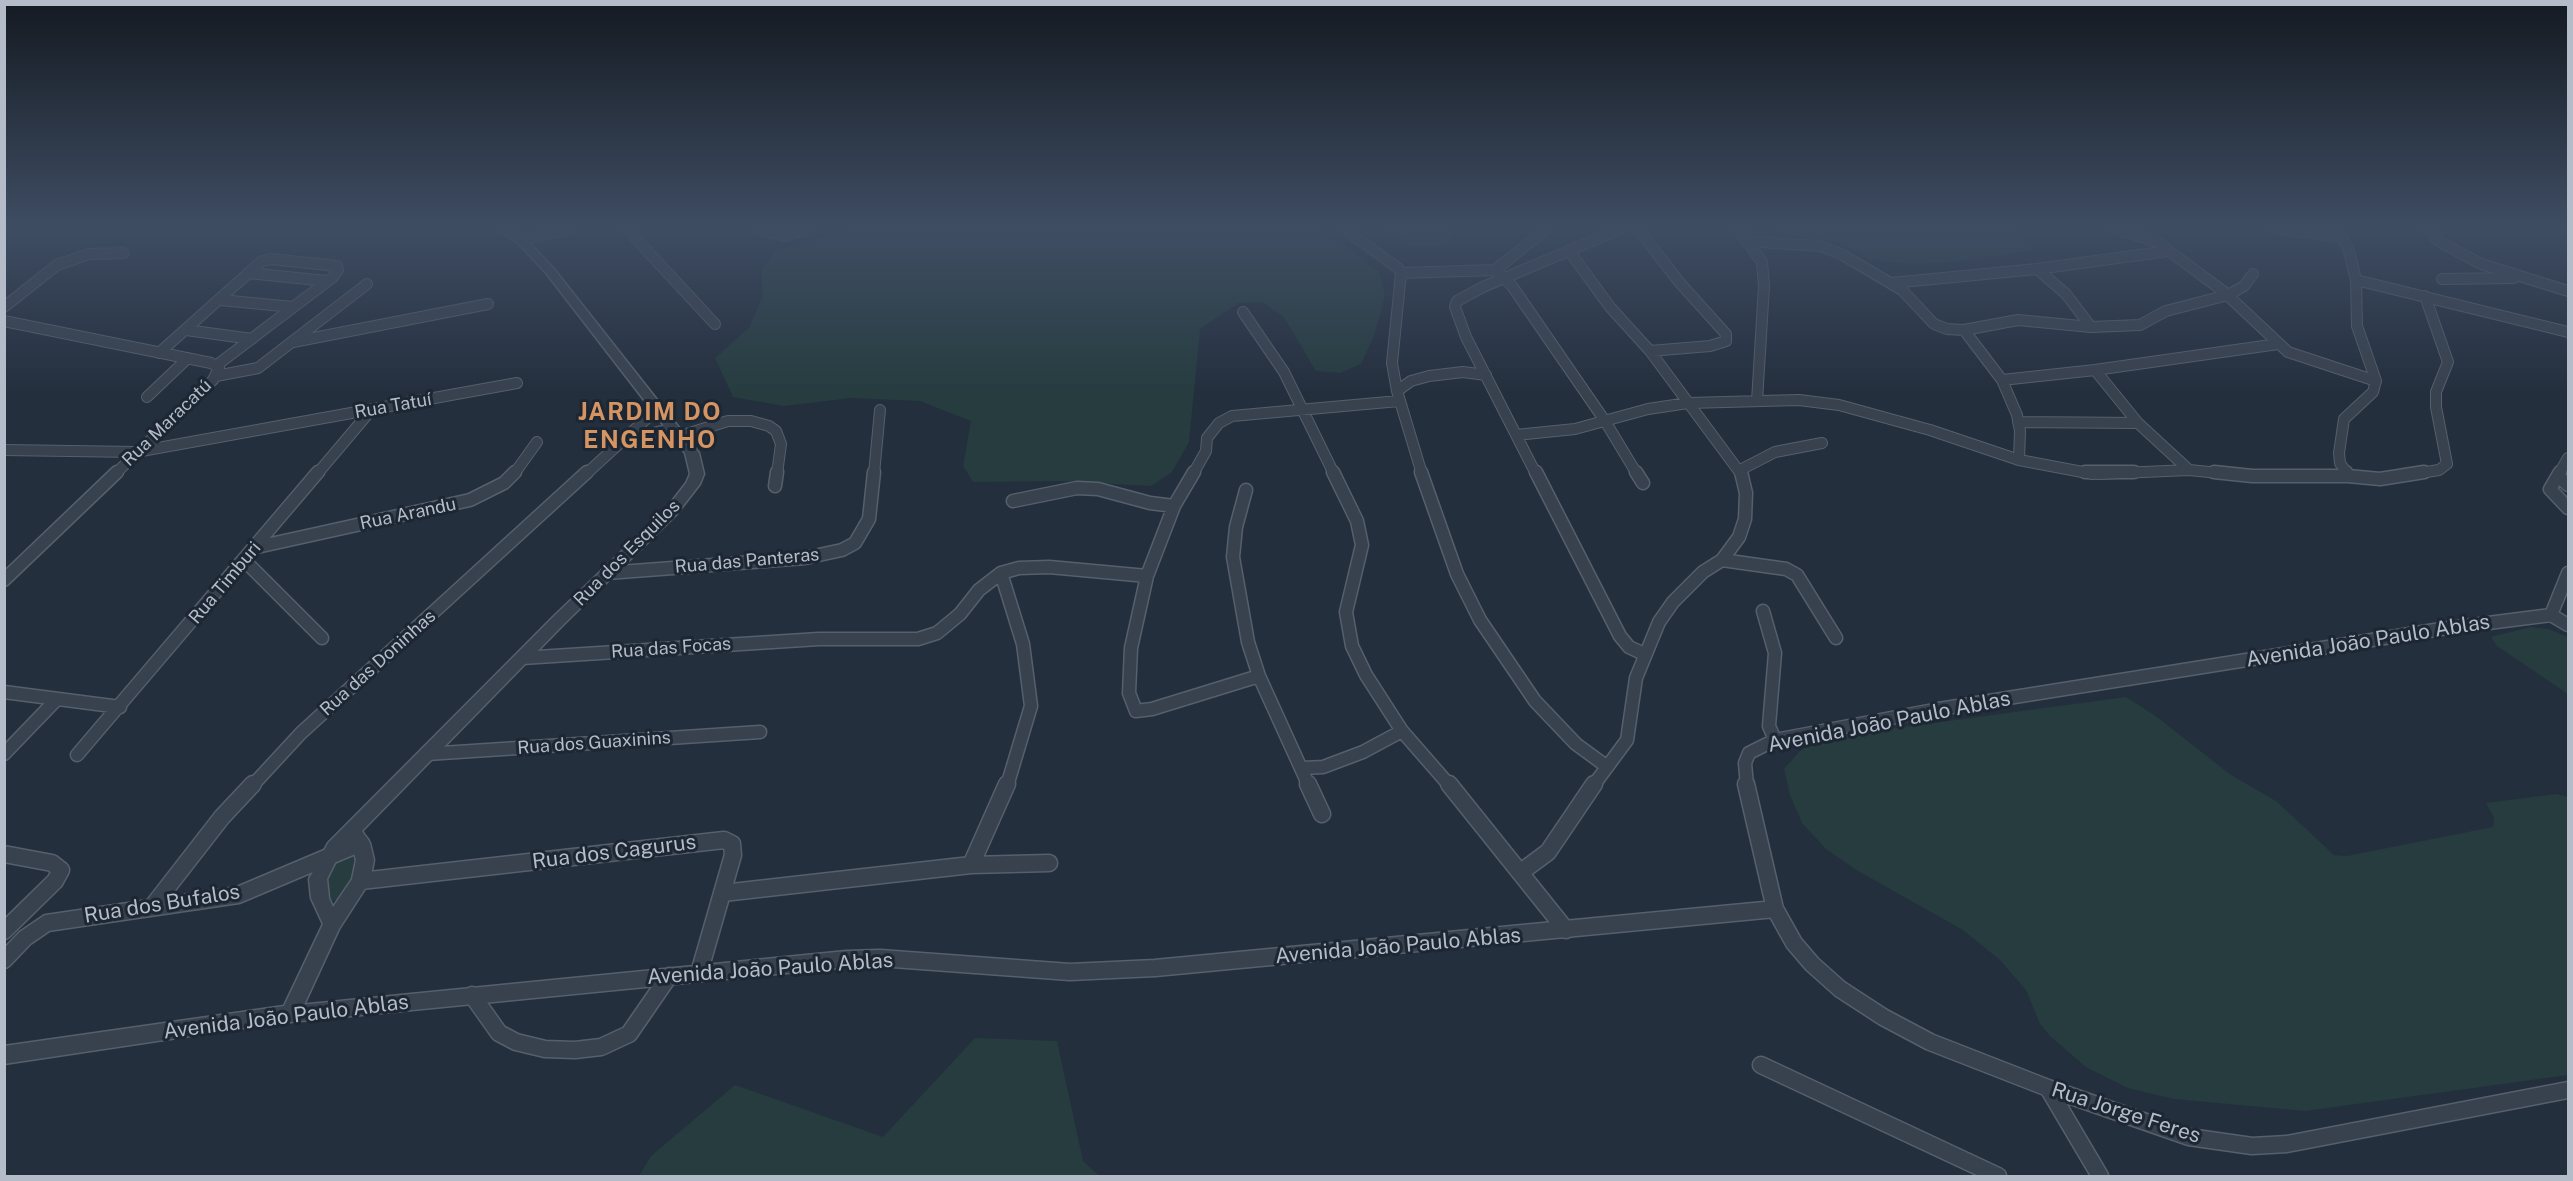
<!DOCTYPE html>
<html>
<head>
<meta charset="utf-8">
<style>
	body { margin:0 }
	#map { position:relative; width:2573px; height:1181px; overflow:hidden; background:#242f3e; font-family:"Public Sans",sans-serif }
	canvas { display:block }
	.frame { position:absolute; inset:0; border:6px solid #b4bcc9; pointer-events:none }
</style>
</head>
<body>
<div id="map">
<canvas width="2573" height="1181"></canvas>
<div class="frame"></div>
</div>
<script>
const ctx = document.querySelector('canvas').getContext('2d');
ctx.lineJoin = 'round';
function paint(path, color) { ctx.fillStyle = color; ctx.fill(path, 'evenodd'); }
const toPath = rows => new Path2D(rows.map(r => 'M' + r).join(''));
function trace(path, color, width, dash) { ctx.strokeStyle = color; ctx.lineWidth = width; ctx.lineCap = dash ? 'butt' : 'round'; ctx.setLineDash(dash || []); ctx.stroke(path); }
function drawText(font, color, halo, rows, align = 'center') {
  ctx.font = font + ' "Public Sans",sans-serif'; ctx.lineWidth = 6; ctx.setLineDash([]); ctx.textBaseline = 'middle'; ctx.strokeStyle = halo; ctx.fillStyle = color; for (const [text, x, y, turn = 0] of rows) {
    ctx.save(); ctx.translate(x, y); ctx.rotate((+turn || 0) * Math.PI / 180); ctx.textAlign = isNaN(turn) ? turn : align; if (halo) ctx.strokeText(text, 0, 0); ctx.fillText(text, 0, 0); ctx.restore();
  }
}
paint(toPath([
	[856,228,1317,228,1355,252,1379,273,1385,295,1374,336,1361,364,1340,373,1316,371,1284,317,1263,302,1238,303,1200,329,1189,442,1172,472,1151,486,1061,481,973,482,963,466,971,421,920,401,851,398,784,406,733,397,715,358,749,328,763,295,761,270,776,250],
	[1383,228,1449,228,1455,239,1439,247,1412,246],
	[1772,228,2012,228,2027,237,2034,250,1948,263,1907,264,1871,260,1836,242,1779,233],
	[2531,627,2548,629,2568,637,2568,694,2497,646,2491,637],
	[2126,697,2157,717,2231,775,2276,801,2334,855,2347,856,2493,827,2494,818,2486,803,2556,794,2568,797,2568,1075,2305,1111,2174,1099,2128,1088,2086,1067,2050,1036,2040,1024,2026,990,2000,960,1963,930,1858,871,1826,849,1802,823,1790,795,1784,769,1800,751,1822,738],
	[352,855,358,859,358,871,344,898,332,901,329,898,328,883,332,862],
	[975,1038,1057,1041,1083,1161,1099,1176,639,1176,651,1156,735,1085,883,1137]
]), '#263c3f');
const minorFar2 = toPath([
	[626,228,715,324],
	[756,228,784,236,810,228],
	[1343,228,1398,268,1401,273,1392,363,1397,391,1422,474],
	[1633,228,1645,238,1680,283,1726,334,1726,341,1710,346,1650,351],
	[1738,228,1762,262,1764,286,1757,401],
	[2114,228,2157,242,2223,291,2288,352,2376,381],
	[2272,228,2342,237],
	[2334,228,2348,247,2356,280,2357,326,2376,381,2373,392,2344,419,2339,453,2340,463,2347,474],
	[2425,228,2440,242,2481,264,2568,291],
	[521,240,573,228],
	[1746,241,1820,246,1841,254,1902,290,1934,324,1947,329,1964,330,2018,320,2091,327,2140,325,2166,311,2228,295,2244,286,2253,274],
	[1570,252,1610,307,1650,351,1741,474],
	[2037,269,2066,294,2091,327],
	[1495,270,1512,286,1605,421,1637,474],
	[248,273,327,281],
	[1401,273,1495,270,1548,228],
	[2442,279,2514,278],
	[2356,280,2568,332],
	[1891,283,2037,269,2168,251],
	[221,300,293,307],
	[4,307,57,265,89,254,124,253],
	[1243,312,1284,372,1334,474],
	[4,321,211,363,219,368,213,380,115,474],
	[186,330,252,339],
	[1964,330,2002,380,2017,415,2020,431,2019,460],
	[293,342,488,304],
	[159,353,262,261,271,259,337,266,338,270,333,277,217,365],
	[2095,370,2138,423,2189,470],
	[216,376,258,368,367,284],
	[2002,380,2095,370,2278,344],
	[1397,391,1411,381,1429,376,1463,372,1486,375],
	[147,397,188,358],
	[2018,422,2138,423],
	[1516,435,1575,429,1648,409,1688,403,1799,400,1839,405,1930,430,2019,460,2093,474],
	[680,436,728,421,751,421,769,426,776,431,781,444,777,474],
	[629,439,673,428],
	[4,450,136,452,517,383],
	[1740,470,1775,452,1822,443],
	[317,474,372,409],
	[514,474,537,442],
	[586,474,656,410],
	[874,474,880,410],
	[1193,474,1206,451,1207,438,1219,423,1232,416,1399,401],
	[1536,474,1466,337,1455,307,1457,301,1483,287,1623,228],
	[2098,474,2189,470,2229,474],
	[2414,474,2439,470,2447,464,2436,407,2436,392,2448,362,2425,296],
	[2559,474,2568,458]
]);
const minorFar1 = toPath([
	[1194,472,1174,506,1147,576,1131,648,1129,693,1136,711,1152,709,1259,676],
	[1333,472,1357,521,1362,545,1346,612,1352,646,1366,675,1402,731,1450,786],
	[1421,472,1457,574,1480,620,1535,701,1576,744,1606,766],
	[1536,472,1620,636,1629,647,1644,654],
	[1636,472,1643,483],
	[2085,472,2134,472],
	[2214,472,2252,476,2348,476],
	[2346,472,2348,476,2380,479,2424,472],
	[2560,472,2550,489,2568,508],
	[2558,476,2568,485],
	[775,486,777,472],
	[1246,490,1236,527,1233,557,1248,642,1259,676,1309,786],
	[1013,501,1077,488,1098,489,1150,503,1174,506],
	[257,547,470,500,504,483,515,472],
	[1722,560,1786,569,1797,575,1836,638],
	[245,561,322,638],
	[607,573,805,558,842,550,855,543,869,519,874,472],
	[1001,573,1023,644,1031,706,1007,786],
	[4,580,117,472],
	[1763,611,1775,653,1769,726,1775,740],
	[2551,615,2568,573],
	[2551,615,2568,625],
	[522,658,819,639,918,639,937,633,960,614,979,590,1001,573,1019,568,1049,567,1147,576],
	[4,692,120,707],
	[4,754,57,699],
	[427,754,760,732],
	[77,755,318,472],
	[1303,768,1323,767,1363,752,1402,731],
	[252,786,301,733,587,472],
	[1593,786,1627,740,1636,678,1659,622,1673,602,1703,572,1722,560,1739,537,1745,519,1746,493,1741,472],
	[1747,786,1745,763,1749,753,1775,740,1939,709,2441,629,2551,615]
]);
const minor = toPath([
	[1308,784,1322,814],
	[1449,784,1566,930],
	[1746,784,1775,909,1794,943,1812,964,1840,989,1883,1017,1930,1042,2048,1088,2189,1137,2252,1146,2287,1144,2568,1090],
	[4,854,52,863,61,870,55,881,4,931],
	[971,865,1007,784],
	[1521,872,1548,852,1594,784],
	[361,881,724,840,732,844,733,855,699,973],
	[723,893,971,865,1049,863],
	[152,907,222,817,253,784],
	[4,960,25,938,47,923,238,895,361,843],
	[472,995,499,1033,516,1042,545,1049,575,1050,601,1047,629,1034,669,976],
	[290,1014,847,959,880,958,1070,972,1155,968,1775,909],
	[1761,1065,1998,1176],
	[2048,1088,2100,1176]
]);
const tertiary = toPath([
	[494,228,507,228,525,238,554,269,699,453,704,474,700,484,676,515,565,623,362,831,370,843,374,860,370,881,339,929,297,1020,4,1064,4,1046,284,1006,323,924,311,898,309,879,328,843,555,615,666,509,686,483,690,474,685,453,546,273,517,242,494,228],
	[351,843,356,860,352,879,333,907,329,898,327,879,340,853,351,843]
]);
trace(minorFar2, '#565f6c', 12);
trace(minorFar1, '#565f6c', 15);
trace(minor, '#565f6c', 19);
trace(tertiary, '#565f6c', 3);
trace(minorFar2, '#38414e', 10);
trace(minorFar1, '#38414e', 12);
trace(minor, '#38414e', 16);
paint(tertiary, '#38414e');
const sky = ctx.createLinearGradient(0, 0, 0, 393);
sky.addColorStop(0, '#141a22');
sky.addColorStop(0.58, '#3f4d63');
sky.addColorStop(1, '#3f4d6300');
ctx.fillStyle = sky;
ctx.fillRect(0, 0, 2573, 393);
drawText('18px', '#b4bcc9', '#1d2633', [
	["Rua Tatuí",393,406,-10],
	["Rua Maracatú",167,423,-44],
	["Rua Arandu",408,514,-12],
	["Rua dos Esquilos",627,553,-45],
	["Rua das Panteras",747,561,-5],
	["Rua Timburi",225,583,-50],
	["Rua das Focas",671,648,-4],
	["Rua das Doninhas",378,663,-42],
	["Rua dos Guaxinins",594,743,-4]
]);
drawText('21px', '#b4bcc9', '#1d2633', [
	["Avenida João Paulo Ablas",2368,641,-9],
	["Avenida João Paulo Ablas",1889,722,-11],
	["Rua dos Cagurus",614,852,-7],
	["Rua dos Bufalos",162,904,-9],
	["Avenida João Paulo Ablas",1398,946,-5],
	["Avenida João Paulo Ablas",770,969,-4],
	["Avenida João Paulo Ablas",286,1017,-7],
	["Rua Jorge Feres",2126,1113,18]
]);
ctx.letterSpacing = '1.5px';
drawText('bold 24px', '#d59563', '#1d2633', [
	["JARDIM DO",650,413],
	["ENGENHO",650,441]
]);
ctx.letterSpacing = '0px';
</script>
</body>
</html>
